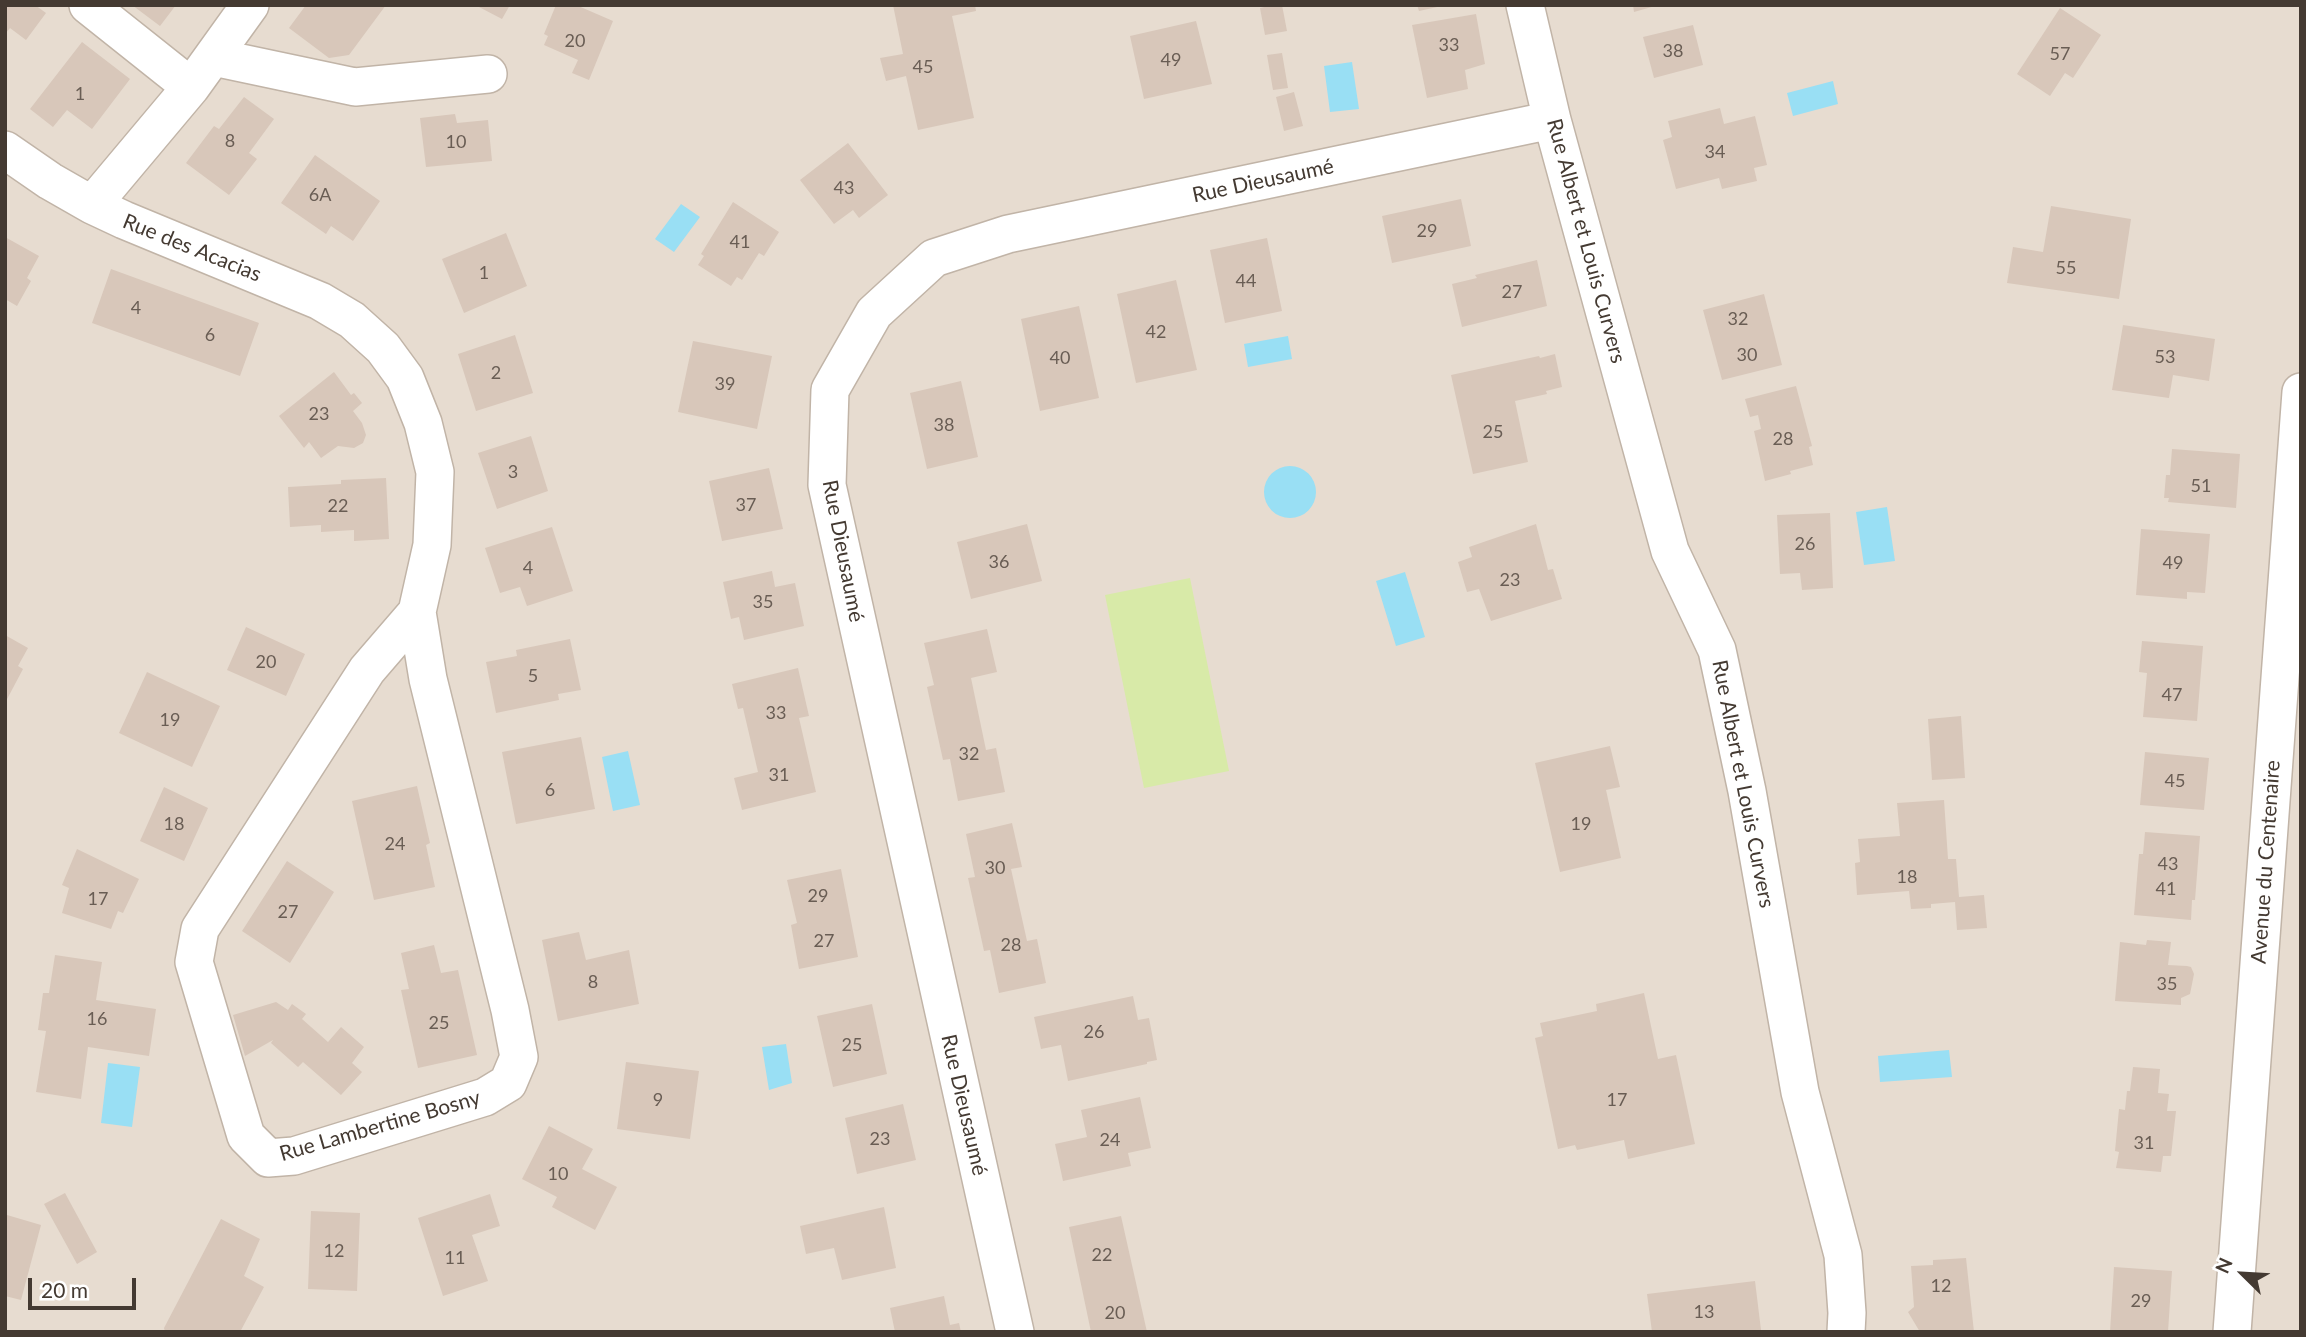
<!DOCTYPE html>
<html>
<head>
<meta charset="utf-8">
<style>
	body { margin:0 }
	#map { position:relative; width:2306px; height:1337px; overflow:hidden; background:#f2ebe2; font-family:Lato,sans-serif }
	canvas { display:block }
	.frame { position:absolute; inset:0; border:7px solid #443a32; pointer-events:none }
	.north { position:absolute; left:2208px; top:1239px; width:70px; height:70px; -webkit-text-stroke:5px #fff; paint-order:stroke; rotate:294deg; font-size:19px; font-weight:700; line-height:28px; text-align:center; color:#443a32 }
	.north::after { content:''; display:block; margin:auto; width:24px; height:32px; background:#443a32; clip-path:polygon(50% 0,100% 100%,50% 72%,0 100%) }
	.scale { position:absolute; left:28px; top:1278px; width:108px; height:32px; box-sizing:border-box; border:4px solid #443a32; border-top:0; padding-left:9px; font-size:21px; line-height:24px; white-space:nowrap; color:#443a32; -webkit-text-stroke:5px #fff; paint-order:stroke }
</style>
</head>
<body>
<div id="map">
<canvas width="2306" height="1337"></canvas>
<div class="frame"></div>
<div class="north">N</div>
<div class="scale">20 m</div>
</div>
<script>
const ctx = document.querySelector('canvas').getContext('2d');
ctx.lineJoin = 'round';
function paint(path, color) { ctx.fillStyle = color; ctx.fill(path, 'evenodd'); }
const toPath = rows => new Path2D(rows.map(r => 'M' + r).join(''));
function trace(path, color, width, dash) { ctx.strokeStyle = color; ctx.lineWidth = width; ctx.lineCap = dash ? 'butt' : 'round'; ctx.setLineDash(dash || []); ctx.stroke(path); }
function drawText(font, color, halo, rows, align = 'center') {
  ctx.font = font + ' Lato,sans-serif'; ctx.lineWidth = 5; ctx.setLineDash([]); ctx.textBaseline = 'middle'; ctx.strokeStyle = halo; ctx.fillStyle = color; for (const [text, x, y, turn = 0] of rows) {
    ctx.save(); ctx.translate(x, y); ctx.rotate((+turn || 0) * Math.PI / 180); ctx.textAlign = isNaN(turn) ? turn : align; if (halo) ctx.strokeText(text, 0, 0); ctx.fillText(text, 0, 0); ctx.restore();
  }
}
paint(toPath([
	[5,5,2301,5,2301,1332,5,1332]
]), '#e7dcd0');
paint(toPath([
	[1190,578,1229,771,1144,788,1105,595]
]), '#d8eaa8');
paint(toPath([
	[1352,62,1359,109,1330,112,1324,66],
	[1833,81,1838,104,1793,116,1787,93],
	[681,204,700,217,674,252,655,239],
	[1288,336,1292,359,1248,367,1244,344],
	'1264 492a26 26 0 1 1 52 0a26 26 0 1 1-52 0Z',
	[1887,507,1895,561,1864,565,1856,512],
	[1405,572,1425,637,1396,646,1376,581],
	[628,751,640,805,613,811,602,757],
	[786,1044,792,1083,769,1090,762,1047],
	[1949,1050,1952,1077,1880,1082,1878,1056],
	[108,1063,140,1067,132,1127,101,1123]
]), '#99dff4');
paint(toPath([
	[5,5,35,5,46,13,26,40,10,28,5,34],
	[132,5,176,5,160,26],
	[306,5,386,5,349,55,329,58,289,28],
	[480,5,510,5,502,19,479,7],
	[556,5,576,5,613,21,589,80,572,73,578,60,544,45,548,36,544,34],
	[893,5,975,5,976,11,952,16,974,118,918,130,906,76,886,81,880,58,903,54],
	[1273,5,1282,5,1287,31,1265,35,1260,8],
	[1417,5,1442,5,1442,6,1419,11],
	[1633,5,1655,5,1655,6,1634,12],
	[2060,8,2101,35,2073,78,2065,73,2050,96,2017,74],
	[1476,14,1485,64,1465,70,1468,89,1427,98,1412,25],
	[1196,21,1212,84,1144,99,1130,36],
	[1693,25,1703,65,1654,78,1643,37],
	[82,42,130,79,92,129,67,110,53,127,30,109],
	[1282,53,1288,88,1273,90,1267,55],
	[1294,92,1303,126,1284,131,1276,97],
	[244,97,274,119,249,153,257,159,229,195,186,163,214,126,219,129],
	[1720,108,1724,124,1755,116,1767,165,1754,168,1757,181,1722,189,1719,178,1676,189,1663,140,1672,137,1668,121],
	[455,114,457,123,488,120,492,161,426,167,420,118],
	[848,143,888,195,859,218,853,210,834,224,800,180],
	[315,155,380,201,353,241,331,226,326,234,281,203],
	[1461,199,1471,246,1392,263,1382,216],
	[733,202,779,232,764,256,759,253,742,280,737,277,731,286,698,265,704,256,701,254],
	[2051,206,2131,219,2119,299,2007,283,2013,247,2043,252],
	[506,233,527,286,464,313,442,259],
	[5,237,39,256,27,278,31,281,17,306,5,299],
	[1267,238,1282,311,1225,323,1210,250],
	[1537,260,1547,306,1462,327,1452,284,1477,278,1475,275],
	[111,269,259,323,240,376,92,323],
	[1176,280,1197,370,1136,383,1117,294],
	[1764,294,1782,365,1722,380,1703,310],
	[1079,306,1099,398,1040,411,1021,319],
	[2123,325,2215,339,2209,381,2173,375,2169,398,2112,390],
	[515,335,533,393,476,411,458,354],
	[693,341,772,356,757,429,678,412],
	[1555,354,1562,387,1546,391,1547,394,1515,401,1528,462,1473,474,1451,375,1539,356,1540,358],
	[334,372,351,395,354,393,362,403,353,411,362,423,366,435,363,443,354,448,338,446,321,458,309,442,304,448,279,416],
	[961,381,978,457,927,469,910,393],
	[1796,386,1812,446,1809,447,1813,465,1790,471,1791,474,1765,481,1754,431,1761,429,1758,415,1750,417,1745,399],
	[531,436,548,491,497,509,478,453],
	[2172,449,2240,454,2236,508,2168,502,2169,498,2164,498,2166,475,2170,475],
	[769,468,783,529,722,541,709,481],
	[386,478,389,539,354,541,354,530,321,532,321,525,290,527,288,487,341,484,341,480],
	[1830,513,1833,588,1802,590,1800,573,1780,574,1777,515],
	[1027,524,1042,581,971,599,957,542],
	[1536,524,1548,570,1553,569,1562,599,1491,621,1479,589,1467,592,1458,562,1472,557,1469,547],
	[552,527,573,591,527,606,520,587,500,593,485,548],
	[2141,529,2210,534,2205,593,2187,592,2187,599,2136,595],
	[772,571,775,587,795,583,804,626,744,640,739,617,731,619,723,582],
	[246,627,305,654,286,696,227,670],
	[987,629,997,672,971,678,986,750,996,748,1005,792,958,801,950,759,943,760,927,687,934,685,924,643],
	[5,635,28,648,18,666,23,669,5,703],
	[570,639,581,690,558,694,559,700,496,713,486,662,517,656,516,650],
	[2142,641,2203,646,2197,721,2143,717,2147,673,2139,672],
	[798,668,809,716,799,718,816,792,742,810,734,778,758,772,743,708,738,709,732,684],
	[147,672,220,706,192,767,119,733],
	[1961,716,1965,778,1932,780,1928,719],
	[581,737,595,809,516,824,502,752],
	[1610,746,1620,787,1606,790,1621,858,1560,872,1535,763],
	[2145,752,2209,758,2204,810,2140,805],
	[417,786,430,843,426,845,435,887,374,900,352,801],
	[164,787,208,808,184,861,140,841],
	[1944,800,1948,859,1956,859,1959,897,1984,895,1987,928,1957,930,1955,902,1931,904,1931,908,1911,909,1909,891,1857,895,1855,863,1860,862,1858,839,1900,836,1897,803],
	[1012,823,1022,867,1011,869,1027,941,1037,939,1046,983,999,993,990,950,984,951,968,878,975,877,966,834],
	[2145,832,2200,836,2195,900,2192,900,2191,920,2134,915,2139,854,2143,854],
	[77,849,139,879,123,913,118,911,111,929,62,913,69,888,62,885],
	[287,861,334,892,290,963,242,931],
	[841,869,858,957,799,969,791,925,797,923,787,880],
	[579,932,586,960,629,950,639,1004,558,1021,542,940],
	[2147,940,2171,942,2168,965,2187,966,2191,967,2194,974,2190,994,2181,998,2181,1005,2115,1001,2120,942,2146,945],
	[434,945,441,973,458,970,477,1055,418,1068,401,990,409,989,401,953],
	[55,955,102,962,96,1000,156,1009,149,1056,88,1047,81,1099,36,1092,46,1031,38,1030,43,993,49,993],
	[1644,993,1658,1059,1676,1055,1695,1144,1628,1159,1624,1140,1577,1150,1575,1145,1558,1149,1535,1038,1543,1036,1540,1023,1597,1011,1596,1004],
	[1133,996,1138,1020,1149,1018,1157,1060,1147,1062,1147,1064,1068,1081,1061,1045,1041,1049,1034,1017],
	[276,1002,288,1010,292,1004,306,1014,302,1019,328,1042,341,1027,364,1047,352,1063,362,1072,341,1095,303,1062,298,1067,271,1043,273,1040,245,1056,233,1015],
	[872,1004,887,1074,833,1087,817,1016],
	[626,1062,699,1071,690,1139,617,1129],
	[2133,1067,2160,1069,2158,1093,2169,1094,2167,1111,2176,1111,2171,1156,2163,1156,2161,1172,2116,1168,2119,1152,2115,1151,2119,1109,2125,1110,2127,1091,2130,1091],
	[1140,1097,1151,1148,1128,1153,1131,1166,1063,1181,1055,1144,1087,1137,1081,1110],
	[903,1104,916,1160,857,1174,845,1118],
	[549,1126,593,1149,582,1169,617,1187,595,1230,552,1207,557,1197,522,1179],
	[65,1193,97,1252,77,1264,44,1204],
	[490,1194,500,1226,472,1235,488,1281,443,1296,418,1218],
	[884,1207,896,1268,842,1280,834,1248,806,1254,800,1226],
	[311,1211,360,1213,357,1291,308,1289],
	[7,1215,41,1225,21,1300,5,1296,5,1221],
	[1121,1216,1147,1332,1091,1332,1069,1227],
	[221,1219,260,1239,244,1276,264,1287,240,1332,165,1332,164,1328],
	[1966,1258,1974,1332,1920,1332,1908,1312,1914,1307,1911,1266,1933,1265,1933,1260],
	[2114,1267,2172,1271,2168,1332,2110,1332],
	[1755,1281,1761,1330,1652,1332,1647,1294],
	[944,1296,950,1325,959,1323,961,1332,895,1332,890,1308]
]), '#d8c7ba');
const street = toPath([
	[88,5,191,87],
	[1525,5,1552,120,1670,551,1717,650,1747,791,1800,1092,1843,1255,1847,1313,1846,1332],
	[213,57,355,87,488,74],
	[5,150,50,181,92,205,191,87,250,5],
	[92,205,124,220,320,301,352,320,383,348,405,378,423,423,435,472,432,545,417,612,428,679,510,1010,519,1057,508,1083,485,1097,294,1156,268,1158,246,1136,194,962,200,929,367,670,417,612],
	[1015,1332,827,485,830,390,874,313,934,258,1008,234,1552,120],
	[2232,1332,2301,392]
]);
trace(street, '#c1b4a7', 40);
trace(street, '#fff', 37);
drawText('18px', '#695d54', null, [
	["20",575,41],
	["33",1449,45],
	["38",1673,51],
	["57",2060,54],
	["49",1171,60],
	["45",923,67],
	["1",80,94],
	["8",230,141],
	["10",456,142],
	["34",1715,152],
	["43",844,188],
	["6A",320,195],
	["29",1427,231],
	["41",740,242],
	["55",2066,268],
	["1",484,273],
	["44",1246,281],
	["27",1512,292],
	["4",136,308],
	["32",1738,319],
	["42",1156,332],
	["6",210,335],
	["30",1747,355],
	["53",2165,357],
	["40",1060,358],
	["2",496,373],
	["39",725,384],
	["23",319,414],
	["38",944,425],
	["25",1493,432],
	["28",1783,439],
	["3",513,472],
	["51",2201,486],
	["37",746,505],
	["22",338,506],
	["26",1805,544],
	["36",999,562],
	["49",2173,563],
	["4",528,568],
	["23",1510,580],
	["35",763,602],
	["20",266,662],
	["5",533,676],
	["47",2172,695],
	["33",776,713],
	["19",170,720],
	["32",969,754],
	["31",779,775],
	["45",2175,781],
	["6",550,790],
	["18",174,824],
	["19",1581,824],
	["24",395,844],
	["43",2168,864],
	["30",995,868],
	["18",1907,877],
	["41",2166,889],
	["29",818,896],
	["17",98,899],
	["27",288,912],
	["27",824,941],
	["28",1011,945],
	["8",593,982],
	["35",2167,984],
	["16",97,1019],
	["25",439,1023],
	["26",1094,1032],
	["25",852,1045],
	["9",658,1100],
	["17",1617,1100],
	["23",880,1139],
	["24",1110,1140],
	["31",2144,1143],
	["10",558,1174],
	["12",334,1251],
	["22",1102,1255],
	["11",455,1258],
	["12",1941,1286],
	["29",2141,1301],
	["13",1704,1312],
	["20",1115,1313]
]);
drawText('21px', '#443a32', '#fff', [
	["Rue Dieusaumé",1263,181,-12],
	["Rue Albert et Louis Curvers",1586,241,75],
	["Rue des Acacias",192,248,22],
	["Rue Dieusaumé",843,551,79],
	["Rue Albert et Louis Curvers",1743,784,79],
	["Avenue du Centenaire",2266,862,-86],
	["Rue Dieusaumé",964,1105,77],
	["Rue Lambertine Bosny",380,1126,-16]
]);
</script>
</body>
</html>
